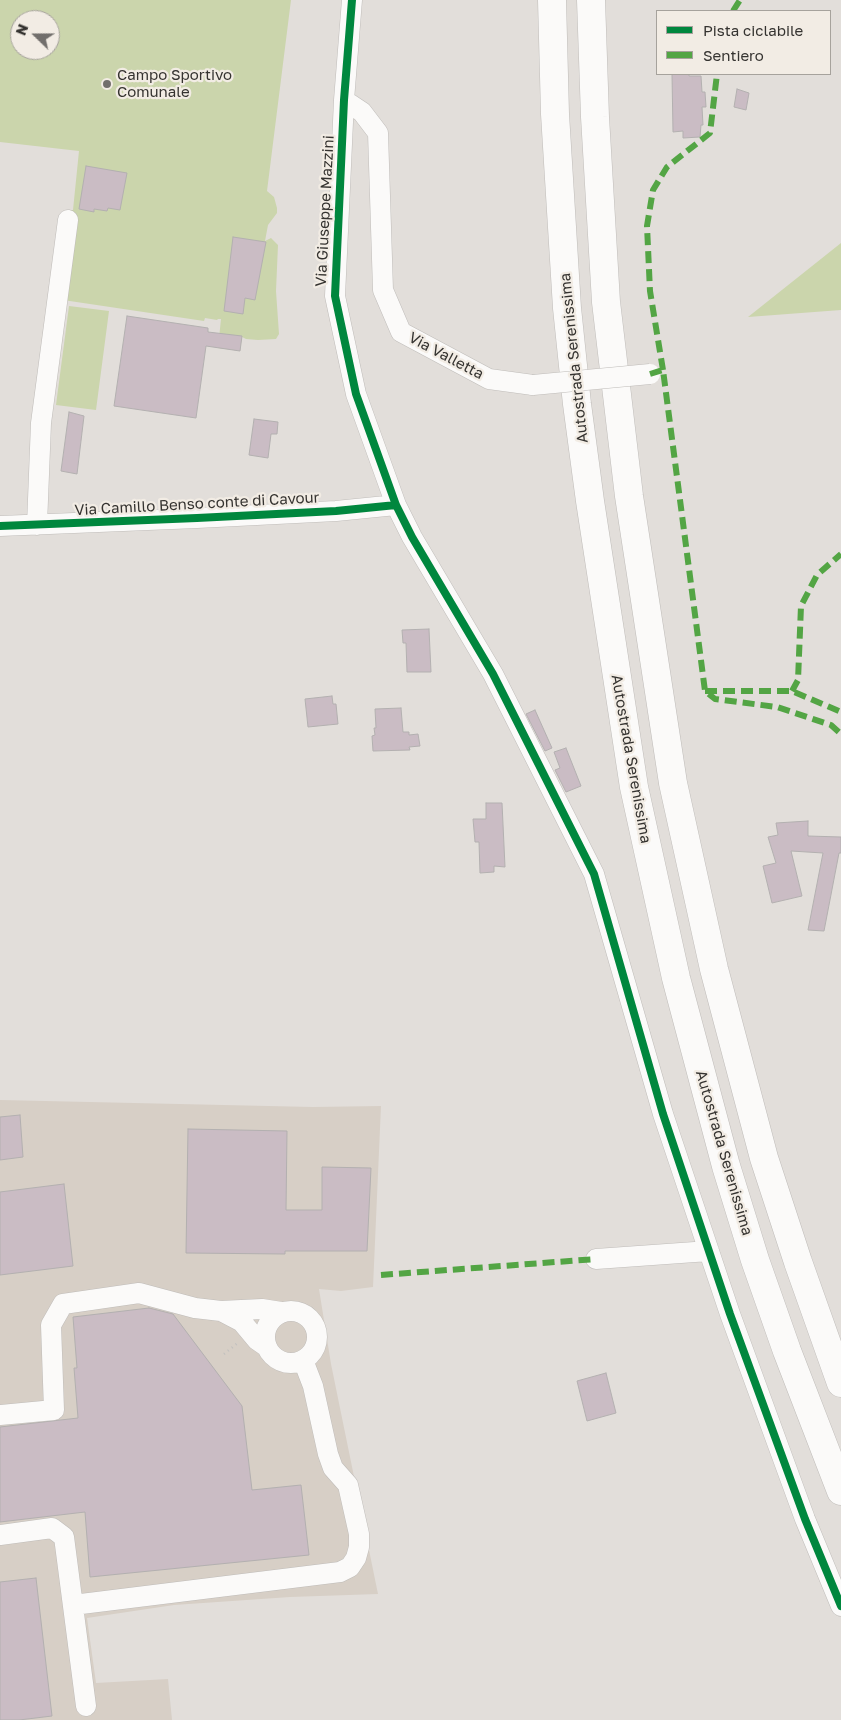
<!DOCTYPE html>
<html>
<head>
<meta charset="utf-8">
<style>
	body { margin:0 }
	#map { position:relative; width:841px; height:1720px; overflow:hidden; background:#e2deda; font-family:"Golos Text",sans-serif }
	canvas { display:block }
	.legend { position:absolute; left:656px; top:10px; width:175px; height:65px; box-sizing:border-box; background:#f2ece4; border:1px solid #a6a29c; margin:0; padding:6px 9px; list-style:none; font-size:15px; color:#353330 }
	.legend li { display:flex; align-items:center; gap:10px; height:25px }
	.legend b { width:25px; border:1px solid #a6a29c }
	.north { position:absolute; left:10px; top:10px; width:50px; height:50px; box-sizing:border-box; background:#f2ece4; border:1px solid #a6a29c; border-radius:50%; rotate:292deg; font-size:14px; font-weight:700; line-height:20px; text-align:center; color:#353330 }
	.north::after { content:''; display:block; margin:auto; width:18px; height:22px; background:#726f6c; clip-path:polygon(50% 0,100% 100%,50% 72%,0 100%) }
</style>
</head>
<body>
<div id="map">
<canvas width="841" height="1720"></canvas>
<ul class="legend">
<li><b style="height:6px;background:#00873e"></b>Pista ciclabile</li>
<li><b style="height:6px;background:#53a544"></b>Sentiero</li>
</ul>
<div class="north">N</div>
</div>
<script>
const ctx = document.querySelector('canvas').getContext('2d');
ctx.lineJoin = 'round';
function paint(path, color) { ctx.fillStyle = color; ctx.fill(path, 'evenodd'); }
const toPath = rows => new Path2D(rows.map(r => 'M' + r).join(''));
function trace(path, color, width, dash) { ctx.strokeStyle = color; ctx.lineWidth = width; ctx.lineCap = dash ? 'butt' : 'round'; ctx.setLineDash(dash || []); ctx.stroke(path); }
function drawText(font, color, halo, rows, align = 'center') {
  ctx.font = font + ' "Golos Text",sans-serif'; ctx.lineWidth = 4.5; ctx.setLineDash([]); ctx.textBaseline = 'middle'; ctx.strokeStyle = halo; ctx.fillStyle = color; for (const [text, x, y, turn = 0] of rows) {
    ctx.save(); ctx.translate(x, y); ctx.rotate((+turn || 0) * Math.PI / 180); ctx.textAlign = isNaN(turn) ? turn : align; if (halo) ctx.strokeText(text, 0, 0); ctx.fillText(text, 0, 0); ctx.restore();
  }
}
paint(toPath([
	[0,1100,313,1107,381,1106,373,1287,341,1291,319,1289,331,1364,378,1594,290,1597,174,1605,87,1618,96,1683,168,1679,172,1720,0,1720]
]), '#d7cfc6');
paint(toPath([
	[0,0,291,0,267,191,274,197,277,208,277,213,268,225,265,241,271,238,278,245,276,291,279,334,276,339,258,340,246,339,242,337,240,351,218,348,221,319,218,319,217,320,205,318,204,321,63,300,70,210,73,210,79,151,0,142],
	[20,20,50,20,50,50,20,50],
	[841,243,841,310,748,317],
	[69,306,109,311,96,410,56,405]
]), '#cbd5ac');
const building = toPath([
	[672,74,689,74,689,76,701,76,702,92,705,92,706,107,702,107,703,125,701,125,700,137,683,138,683,131,673,132,672,74],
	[737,89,749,93,746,110,734,107,737,89],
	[86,166,127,173,120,210,108,208,107,211,94,209,94,212,79,209,86,166],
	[233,237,266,242,255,300,245,298,243,314,224,311,233,237],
	[127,316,208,328,208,332,242,336,240,351,206,346,196,418,114,406,127,316],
	[69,412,84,416,77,474,61,471,69,412],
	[254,419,278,422,277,434,271,434,268,458,249,455,254,419],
	[429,629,431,672,407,672,406,643,403,643,402,630,429,629],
	[332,696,333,704,336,704,338,724,308,727,305,699,332,696],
	[401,708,403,732,409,732,409,735,418,734,420,746,409,747,410,750,373,751,372,736,375,735,374,728,376,728,375,709,401,708],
	[535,710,552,748,545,751,526,714,535,710],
	[566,748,581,786,566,792,555,770,560,768,554,752,566,748],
	[486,803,502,803,505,867,494,866,494,872,480,873,479,842,475,842,473,819,486,819,486,803],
	[808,821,808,836,841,837,841,853,839,853,824,931,808,930,823,853,791,851,802,896,772,903,763,866,776,863,768,837,778,835,776,823,808,821],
	[20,1115,23,1157,0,1160,0,1117,20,1115],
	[188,1129,287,1131,286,1210,322,1210,322,1167,371,1168,367,1251,285,1251,285,1254,186,1253,188,1129],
	[64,1184,73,1266,0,1275,0,1192,64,1184],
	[149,1308,173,1314,242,1406,252,1490,301,1485,309,1555,90,1577,85,1512,0,1522,0,1427,78,1418,74,1368,77,1368,73,1317,149,1308],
	[606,1373,616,1413,587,1421,577,1381,606,1373],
	[36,1578,52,1716,19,1720,0,1720,0,1582,36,1578]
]);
paint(building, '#cabcc4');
trace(building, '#b3b0b0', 1);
const minor = toPath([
	[352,0,344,100,335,296,356,394,396,505,412,537,493,674,594,874,663,1114,730,1314,805,1519,841,1606],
	[344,100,362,112,378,133,383,290,401,332,489,379,533,385],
	[37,525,41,423,68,220],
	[0,526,197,518,336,511,396,505],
	[596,1259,709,1251],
	'265 1337a26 26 0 1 1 52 0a26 26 0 1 1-52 0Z',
	[221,1311,242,1322,257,1340,267,1347],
	[0,1415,54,1410,51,1325,63,1304,139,1293,195,1308,221,1311,262,1309,281,1312],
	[0,1535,52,1528,64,1537,86,1706],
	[73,1605,340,1572,350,1567,356,1558,359,1547,359,1534,348,1485,333,1468,328,1454,313,1386,303,1360]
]);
const highway = toPath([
	[552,0,555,114,567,308,577,404,590,501,634,787,676,978,726,1166,755,1260,787,1351,841,1491],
	[591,0,595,117,606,302,629,496,673,783,714,969,764,1158,798,1262,841,1383]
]);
trace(minor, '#bfbcb9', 21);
trace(highway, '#bfbcb9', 29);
trace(toPath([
	[224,1354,239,1342]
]), '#c1bfbe', 2.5, [1, 4]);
trace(minor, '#fbfaf9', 20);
trace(highway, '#fbfaf9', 28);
const minorBridge = toPath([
	[533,385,650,374]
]);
trace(minorBridge, '#bfbcb9', 21, []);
trace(minorBridge, '#fbfaf9', 20);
trace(toPath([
	[733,11,740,0],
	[663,370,650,291,647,226,653,190,667,167,710,133,717,74],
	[650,374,663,370,705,691,715,699,777,707,831,725,841,734],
	[705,691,792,691,841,712],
	[792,691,798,680,801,606,817,575,841,554],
	[381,1275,596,1259]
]), '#53a544', 6, [12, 6]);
trace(toPath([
	[352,0,344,100,335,296,356,394,396,505,412,537,493,674,594,874,663,1114,730,1314,805,1519,841,1606],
	[0,526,197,518,336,511,396,505]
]), '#00873e', 8);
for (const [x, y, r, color] of [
	[107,84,5,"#726f6c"]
]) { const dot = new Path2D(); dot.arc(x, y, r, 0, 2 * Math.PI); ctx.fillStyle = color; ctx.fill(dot); trace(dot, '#f2ece4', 2); }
drawText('15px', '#353330', '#f2ece4', [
	["Campo Sportivo",117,75],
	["Comunale",117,92]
], 'left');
drawText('15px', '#353330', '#f2ece4', [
	["Via Giuseppe Mazzini",325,211,-87],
	["Via Valletta",446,356,28],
	["Autostrada Serenissima",574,358,-96],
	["Via Camillo Benso conte di Cavour",197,504,-3],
	["Autostrada Serenissima",631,759,80],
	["Autostrada Serenissima",724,1153,74]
]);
</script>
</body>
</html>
